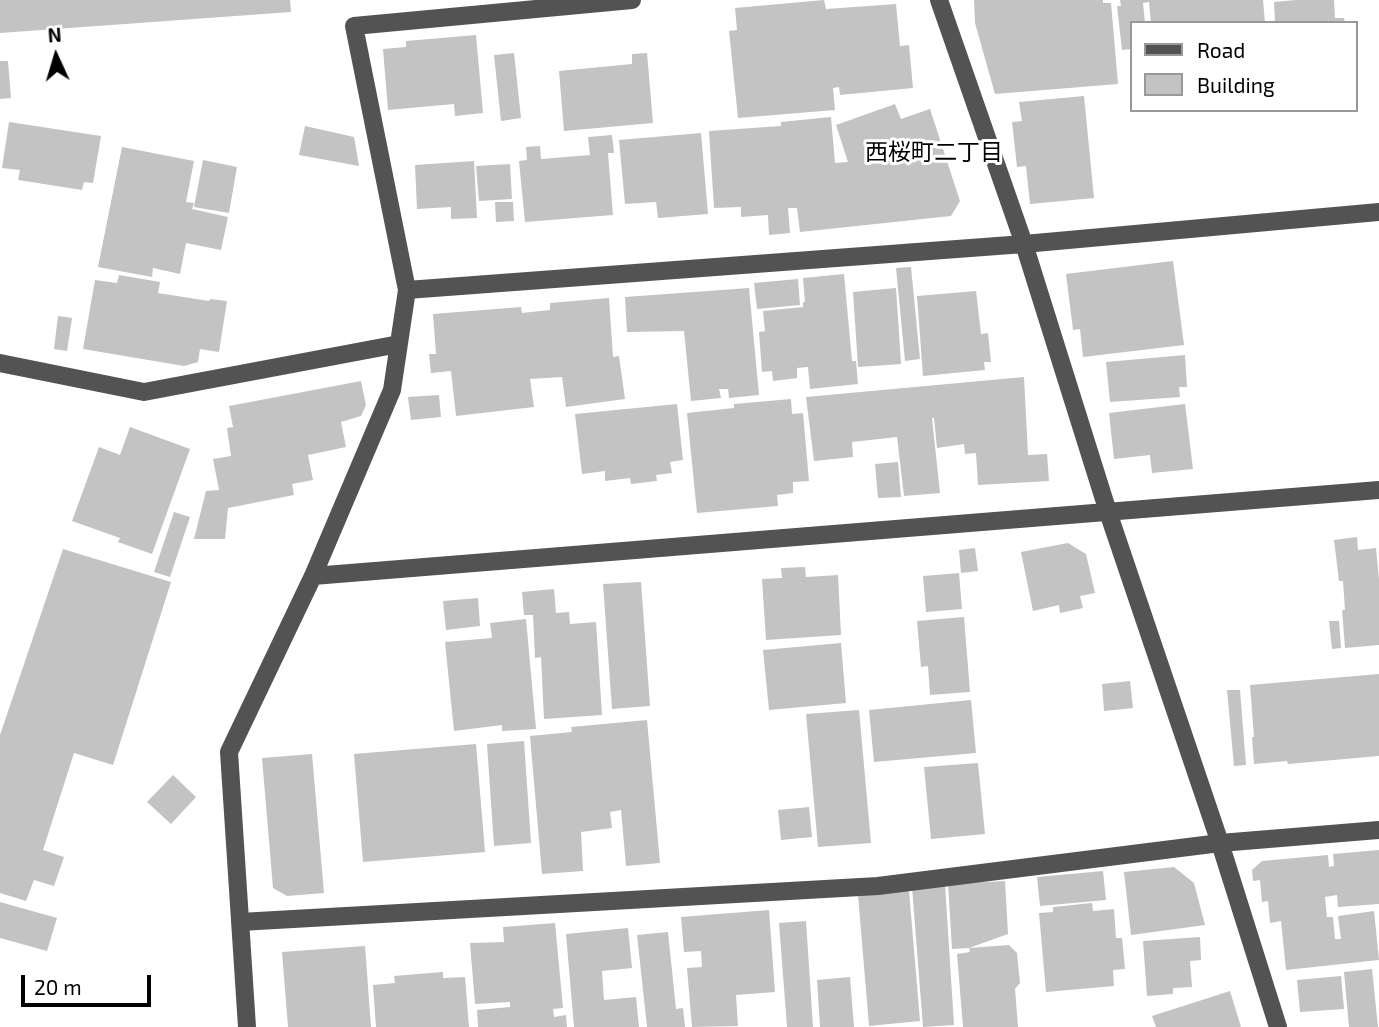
<!DOCTYPE html>
<html>
<head>
<meta charset="utf-8">
<style>
	body { margin:0 }
	#map { position:relative; width:1379px; height:1027px; overflow:hidden; background:#fff; font-family:"Exo 2",sans-serif }
	canvas { display:block }
	.legend { position:absolute; left:1130px; top:21px; width:228px; height:91px; box-sizing:border-box; background:#fff; border:2px solid #999; margin:0; padding:9px 12px; list-style:none; font-size:21px; color:#000 }
	.legend li { display:flex; align-items:center; gap:14px; height:35px }
	.legend b { width:35px; border:2px solid #999 }
	.north { position:absolute; left:21px; top:21px; width:70px; height:70px; -webkit-text-stroke:5px #fff; paint-order:stroke; rotate:356deg; font-size:19px; font-weight:700; line-height:28px; text-align:center; color:#000 }
	.north::after { content:''; display:block; margin:auto; width:24px; height:32px; background:#000; clip-path:polygon(50% 0,100% 100%,50% 72%,0 100%) }
	.scale { position:absolute; left:21px; top:975px; width:130px; height:32px; box-sizing:border-box; border:4px solid #000; border-top:0; padding-left:9px; font-size:21px; line-height:24px; white-space:nowrap; color:#000; -webkit-text-stroke:5px #fff; paint-order:stroke }
</style>
</head>
<body>
<div id="map">
<canvas width="1379" height="1027"></canvas>
<ul class="legend">
<li><b style="height:9px;background:#535353"></b>Road</li>
<li><b style="height:19px;background:#c3c3c3"></b>Building</li>
</ul>
<div class="north">N</div>
<div class="scale">20 m</div>
</div>
<script>
const ctx = document.querySelector('canvas').getContext('2d');
ctx.lineJoin = 'round';
function paint(path, color) { ctx.fillStyle = color; ctx.fill(path, 'evenodd'); }
const toPath = rows => new Path2D(rows.map(r => 'M' + r).join(''));
function trace(path, color, width, dash) { ctx.strokeStyle = color; ctx.lineWidth = width; ctx.lineCap = dash ? 'butt' : 'round'; ctx.setLineDash(dash || []); ctx.stroke(path); }
function drawText(font, color, halo, rows, align = 'center') {
  ctx.font = font + ' "Exo 2","Noto Sans JP",sans-serif'; ctx.lineWidth = 6; ctx.setLineDash([]); ctx.textBaseline = 'middle'; ctx.strokeStyle = halo; ctx.fillStyle = color; for (const [text, x, y, turn = 0] of rows) {
    ctx.save(); ctx.translate(x, y); ctx.rotate((+turn || 0) * Math.PI / 180); ctx.textAlign = isNaN(turn) ? turn : align; if (halo) ctx.strokeText(text, 0, 0); ctx.fillText(text, 0, 0); ctx.restore();
  }
}
paint(toPath([
	[0,0,290,0,291,12,0,33],
	[824,0,826,9,896,4,900,46,909,45,913,88,840,95,839,87,833,88,835,110,738,118,729,31,737,30,735,8],
	[974,0,1103,0,1103,3,1111,3,1118,84,995,94,975,23],
	[1120,0,1263,0,1265,23,1151,23,1149,2,1143,3,1145,23,1132,23,1132,49,1122,50,1117,6,1121,6],
	[1296,0,1334,0,1335,18,1344,18,1345,23,1275,23,1274,2],
	[476,35,483,113,455,116,454,104,388,110,383,49,406,47,406,41],
	[514,53,521,118,501,121,494,55],
	[647,53,653,123,564,131,559,71,632,64,632,54],
	[0,61,8,61,11,98,0,99],
	[1084,96,1094,198,1030,204,1026,166,1017,167,1012,122,1022,121,1019,102],
	[895,104,901,119,930,109,960,201,951,216,800,232,797,208,788,208,790,233,769,235,768,215,741,217,741,207,714,208,709,131,781,126,781,122,831,117,835,163,848,162,836,125],
	[9,122,101,136,93,183,84,182,82,190,18,180,20,170,2,168],
	[305,126,354,137,359,166,299,155],
	[701,133,708,214,658,218,656,202,625,204,619,140],
	[612,135,614,153,608,153,613,215,525,222,519,161,527,160,526,147,540,146,541,159,590,155,588,137],
	[122,147,194,161,186,202,194,203,192,209,228,217,221,250,186,243,180,274,153,268,152,277,98,267],
	[203,160,237,167,229,213,194,207],
	[474,161,477,218,451,219,451,207,417,209,415,165],
	[510,164,512,199,479,201,476,166],
	[495,202,513,202,514,221,496,222],
	[1173,261,1184,345,1083,357,1080,329,1073,330,1066,274],
	[911,267,920,359,905,361,896,268],
	[844,274,852,361,856,361,858,384,810,389,808,367,797,368,797,378,773,381,772,371,762,372,759,332,765,331,763,311,803,307,803,302,805,302,803,278],
	[119,275,160,282,158,293,209,301,210,299,227,301,219,352,200,349,198,362,184,366,83,349,95,280,117,283],
	[798,279,800,305,757,309,754,283],
	[749,288,759,395,729,398,728,389,719,389,721,398,691,401,684,331,627,332,625,297],
	[896,288,901,364,858,367,853,292],
	[976,291,981,334,988,333,991,362,984,362,985,370,923,376,917,296],
	[609,298,613,357,619,356,625,399,566,407,562,377,530,379,534,407,456,416,451,371,431,373,429,354,436,354,433,314,521,307,522,313,550,310,550,303],
	[58,316,72,318,67,351,54,349],
	[1185,355,1187,387,1179,387,1180,397,1110,402,1106,362],
	[1024,377,1028,455,1047,454,1049,481,978,485,976,453,965,454,964,444,937,448,934,418,932,418,940,493,904,496,897,437,852,442,853,457,814,461,806,397],
	[361,381,366,405,361,416,341,422,346,447,308,455,313,480,292,484,294,495,228,508,225,539,194,539,206,491,219,490,213,459,231,456,227,428,233,427,229,406],
	[439,395,441,417,411,420,408,397],
	[791,399,792,414,803,413,809,481,793,482,793,493,777,495,778,506,697,513,687,413,734,408,734,404],
	[677,404,683,460,670,462,672,473,656,475,657,481,631,484,630,478,605,481,605,471,582,474,575,414],
	[1185,404,1193,469,1152,473,1150,455,1114,459,1109,413],
	[130,427,190,449,152,554,118,542,120,538,72,521,99,447,120,455],
	[898,462,901,497,878,498,875,464],
	[174,512,190,517,170,577,154,572],
	[1357,537,1358,550,1376,548,1379,580,1379,645,1345,648,1342,610,1345,610,1343,581,1339,581,1334,540],
	[1068,543,1086,554,1095,593,1080,596,1083,608,1060,613,1059,605,1033,611,1021,552],
	[975,548,978,571,961,573,959,550],
	[63,549,171,582,113,765,74,753,43,850,64,857,54,886,34,880,26,901,0,893,0,735],
	[805,567,806,577,838,575,841,635,766,640,762,579,782,578,781,568],
	[959,573,962,609,926,612,923,576],
	[641,582,650,706,612,709,603,584],
	[554,589,556,613,569,612,570,624,596,622,602,715,544,719,541,657,535,658,533,615,524,615,522,592],
	[478,598,480,626,446,630,443,601],
	[964,617,970,692,930,695,928,666,921,667,917,621],
	[526,619,536,729,502,731,502,725,454,731,445,642,492,638,490,623],
	[1329,621,1339,621,1341,648,1332,649],
	[841,643,846,703,769,710,763,650],
	[1379,674,1379,756,1288,764,1287,761,1254,764,1252,737,1254,737,1250,685],
	[1130,681,1133,708,1104,711,1102,684],
	[1227,690,1240,690,1246,765,1234,766],
	[971,700,976,753,874,762,869,710],
	[859,710,871,843,818,847,806,714],
	[647,720,660,863,626,866,621,810,610,812,612,828,581,832,583,871,542,874,530,736,572,732,571,727],
	[524,741,531,843,494,846,487,744],
	[476,744,485,852,363,862,354,754],
	[312,754,324,893,287,896,273,888,262,758],
	[978,763,985,834,931,839,924,767],
	[173,775,196,797,171,824,147,802],
	[809,807,812,837,781,840,778,810],
	[1379,850,1379,904,1338,907,1337,895,1325,897,1327,917,1333,917,1335,939,1341,939,1338,916,1374,911,1379,960,1286,970,1281,921,1270,923,1268,901,1262,902,1260,880,1253,881,1252,870,1262,861,1328,855,1329,867,1334,866,1333,854],
	[1174,867,1194,883,1205,925,1131,935,1124,872],
	[1103,871,1106,900,1040,906,1037,877],
	[1005,881,1008,934,969,948,952,949,948,884],
	[945,884,954,1025,923,1027,912,887],
	[909,891,920,1021,869,1026,858,895],
	[0,902,57,918,47,951,0,938],
	[1092,903,1093,911,1114,909,1116,938,1122,938,1125,969,1113,970,1114,986,1046,992,1039,913,1053,912,1053,907],
	[769,910,775,992,736,995,738,1026,692,1027,687,968,702,967,701,951,684,952,681,917],
	[806,921,813,1027,787,1027,779,923],
	[555,923,563,1008,553,1009,554,1017,566,1015,567,1027,478,1027,477,1010,510,1007,510,1002,475,1004,470,943,504,942,503,927],
	[628,928,632,968,602,971,604,1000,636,997,639,1027,574,1027,566,934],
	[668,932,676,1009,683,1008,685,1027,647,1027,637,935],
	[1200,937,1201,960,1190,961,1192,987,1173,988,1173,994,1147,996,1143,941],
	[1009,945,1017,953,1020,983,1015,989,1018,1027,963,1027,957,954,970,952,969,948],
	[365,946,371,1027,288,1027,282,952],
	[1372,969,1378,1027,1349,1027,1344,972],
	[443,972,443,978,465,977,469,1027,376,1027,373,985,395,983,394,976],
	[1341,976,1344,1009,1300,1012,1297,980],
	[850,977,854,1027,820,1027,817,980],
	[1230,991,1241,1027,1156,1027,1152,1016]
]), '#c3c3c3');
trace(toPath([
	[939,0,1024,244,1108,512,1220,843,1278,1027],
	[407,290,1024,244,1379,212],
	[0,363,144,392,399,344],
	[313,576,1379,490],
	[240,922,878,886,1220,843,1379,830],
	[247,1027,229,752,313,576,392,390,407,290,354,26,632,0]
]), '#535353', 18);
drawText('23px', '#000', '#fff', [
	["西桜町二丁目",934,152]
]);
</script>
</body>
</html>
